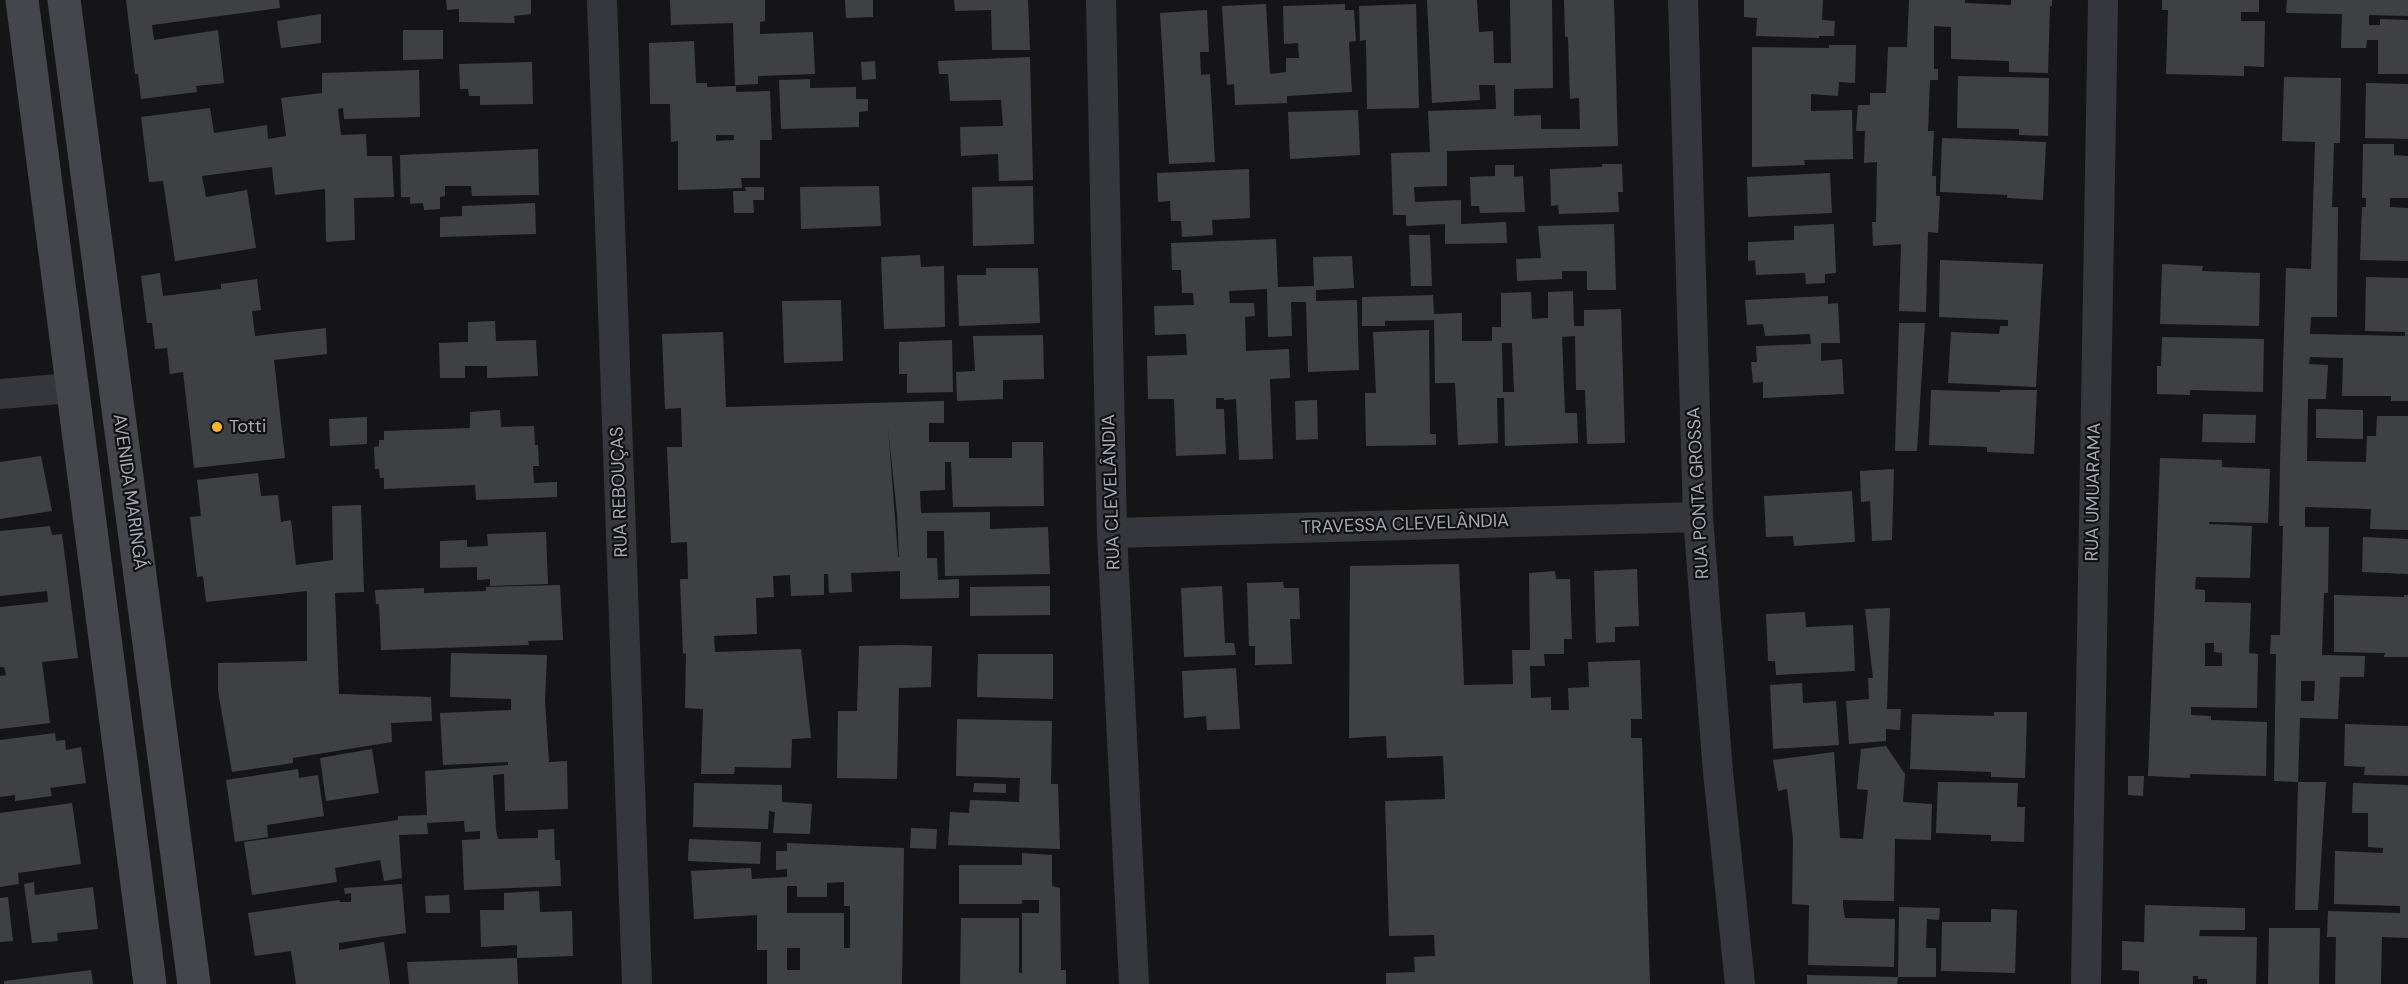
<!DOCTYPE html>
<html>
<head>
<meta charset="utf-8">
<style>
	body { margin:0 }
	canvas { display:block; background:#151517 }
</style>
</head>
<body>
<canvas width="2408" height="984"></canvas>
<script>
const ctx = document.querySelector('canvas').getContext('2d');
ctx.lineJoin = 'round';
function paint(path, color) { ctx.fillStyle = color; ctx.fill(path, 'evenodd'); }
const toPath = rows => new Path2D(rows.map(r => 'M' + r).join(''));
function trace(path, color, width, dash) { ctx.strokeStyle = color; ctx.lineWidth = width; ctx.lineCap = dash ? 'butt' : 'round'; ctx.setLineDash(dash || []); ctx.stroke(path); }
function drawText(font, color, halo, rows, align = 'center') {
  ctx.font = font + ' "DM Sans",sans-serif'; ctx.lineWidth = 4.5; ctx.setLineDash([]); ctx.textBaseline = 'middle'; ctx.strokeStyle = halo; ctx.fillStyle = color; for (const [text, x, y, turn = 0] of rows) {
    ctx.save(); ctx.translate(x, y); ctx.rotate((+turn || 0) * Math.PI / 180); ctx.textAlign = isNaN(turn) ? turn : align; if (halo) ctx.strokeText(text, 0, 0); ctx.fillText(text, 0, 0); ctx.restore();
  }
}
paint(toPath([
	[126,0,279,0,280,8,152,25,154,40,218,30,224,83,196,86,197,92,141,99,138,74,135,74],
	[446,0,531,0,531,14,514,16,515,23,459,22,459,9,447,10],
	[670,0,765,0,765,21,760,22,760,34,813,32,815,74,758,76,758,84,735,85,733,23,671,25],
	[845,0,873,0,873,17,846,18],
	[954,0,1028,0,1030,50,992,50,991,10,955,11],
	[1427,0,1477,0,1479,32,1493,31,1494,63,1511,63,1510,0,1552,0,1553,88,1514,89,1514,116,1541,115,1541,129,1580,129,1579,98,1570,99,1568,37,1565,37,1564,0,1614,0,1618,146,1447,151,1447,186,1414,187,1415,202,1461,200,1461,224,1506,222,1507,243,1445,244,1445,224,1406,226,1406,215,1393,215,1391,153,1430,152,1428,111,1496,109,1495,85,1479,85,1480,100,1432,103],
	[1744,0,1823,0,1822,20,1835,21,1834,36,1819,36,1819,38,1756,36,1757,18,1744,17],
	[1909,0,1965,0,1965,3,2011,5,2011,0,2052,0,2052,6,2050,6,2048,73,2009,72,2009,61,1951,59,1951,27,1934,26,1934,69,1938,69,1938,80,1930,80,1928,131,1934,131,1932,176,1936,176,1936,196,1940,196,1938,233,1928,232,1926,312,1899,311,1901,244,1873,246,1872,222,1876,222,1877,162,1864,163,1865,131,1856,131,1858,105,1870,105,1870,93,1886,93,1888,47,1907,47],
	[2162,0,2259,0,2259,12,2241,12,2241,21,2265,21,2264,67,2244,66,2244,76,2166,74,2168,10,2162,10],
	[2287,0,2408,0,2408,16,2369,15,2369,25,2380,25,2380,19,2408,20,2408,74,2378,74,2378,40,2367,40,2366,48,2341,48,2342,14,2286,13],
	[1266,4,1270,74,1286,72,1286,58,1299,58,1298,43,1284,44,1283,6,1345,4,1345,10,1354,10,1356,41,1349,42,1352,92,1287,96,1287,103,1235,105,1234,84,1227,85,1222,6],
	[1416,4,1419,108,1367,109,1366,40,1360,41,1359,6],
	[1207,10,1209,52,1200,52,1201,75,1210,74,1215,162,1169,164,1160,13],
	[321,14,321,43,281,48,277,21],
	[403,30,443,30,443,59,403,60],
	[694,41,696,83,707,83,707,87,736,86,736,92,770,91,772,140,760,140,760,178,741,178,742,188,678,190,678,141,671,142,670,104,650,104,649,43],
	[716,135,734,135,734,140,716,141],
	[1829,45,1856,45,1855,83,1839,82,1838,96,1811,94,1811,111,1852,110,1853,159,1804,160,1805,165,1752,167,1752,47,1829,48],
	[1030,57,1033,180,999,181,998,154,961,156,960,127,1003,126,1001,100,950,101,948,74,939,74,938,61],
	[875,61,876,79,862,80,861,62],
	[532,62,533,104,480,105,480,96,469,96,468,89,460,89,459,64],
	[419,70,420,117,344,119,343,108,338,109,341,135,366,134,367,156,392,156,394,197,354,198,355,240,326,242,325,189,275,195,272,167,202,176,206,197,247,190,256,248,175,261,163,181,149,182,141,117,210,108,214,133,267,125,268,139,286,136,281,98,322,93,322,73],
	[1958,76,2049,78,2048,136,2019,135,2019,129,1957,128],
	[2284,77,2341,78,2340,143,2334,143,2332,207,2338,207,2337,317,2311,317,2310,334,2405,336,2405,332,2365,331,2366,277,2408,278,2408,401,2391,401,2391,396,2342,396,2343,358,2310,357,2309,364,2328,365,2326,399,2308,399,2307,461,2366,462,2367,436,2376,436,2377,416,2408,416,2408,530,2370,529,2371,509,2305,507,2305,527,2329,527,2328,593,2324,593,2322,655,2365,656,2364,677,2340,677,2338,719,2300,718,2298,782,2274,781,2276,654,2270,654,2271,635,2280,635,2283,526,2279,526,2280,462,2286,268,2311,269,2315,142,2282,141],
	[2301,681,2315,681,2314,701,2301,701],
	[810,79,810,88,856,87,856,99,868,99,868,111,859,112,859,127,781,129,779,80],
	[2366,83,2408,84,2408,139,2365,138],
	[1358,110,1360,155,1290,159,1288,112],
	[1942,138,2046,142,2043,200,2007,198,2007,195,1940,192],
	[2363,144,2394,144,2394,155,2408,156,2408,198,2390,198,2390,207,2408,208,2408,261,2360,260,2362,207,2366,207,2366,198,2362,198],
	[538,149,539,195,472,196,471,186,445,186,445,196,440,197,440,209,424,210,423,203,410,204,410,197,401,197,400,155],
	[1602,164,1622,164,1623,192,1618,192,1619,212,1559,214,1558,205,1551,206,1550,169,1602,167],
	[1495,165,1514,165,1514,177,1523,176,1525,212,1480,213,1479,206,1471,206,1470,177,1495,176],
	[1249,169,1250,218,1212,220,1213,235,1182,237,1181,221,1171,221,1170,201,1158,202,1157,173],
	[1830,173,1832,213,1748,217,1747,177],
	[879,186,881,226,801,229,800,187],
	[1033,186,1034,244,973,246,972,187],
	[745,187,764,187,764,200,753,200,754,213,734,213,733,191,746,191],
	[535,203,536,234,440,237,440,217,462,216,462,206],
	[1614,224,1616,290,1587,290,1587,271,1562,271,1562,279,1517,281,1516,259,1541,258,1538,226],
	[1834,224,1836,273,1825,274,1825,283,1806,284,1805,273,1756,275,1755,260,1748,261,1748,242,1794,240,1794,226],
	[1409,235,1430,235,1432,286,1411,286],
	[1276,239,1278,287,1314,286,1313,257,1352,256,1354,288,1316,290,1316,301,1357,300,1359,370,1308,372,1306,302,1291,302,1292,336,1268,337,1267,289,1229,291,1230,303,1254,303,1255,316,1245,317,1246,351,1289,349,1290,378,1270,379,1273,459,1239,460,1236,399,1224,400,1224,398,1216,398,1216,409,1224,409,1226,454,1176,456,1174,399,1148,399,1147,356,1187,355,1186,334,1155,335,1154,306,1194,305,1193,293,1182,293,1181,270,1172,270,1171,243],
	[920,255,921,267,944,266,945,327,884,329,881,257],
	[1940,260,2043,264,2036,387,1948,383,1951,332,1999,334,2000,326,2008,326,2008,320,1939,317],
	[2162,264,2203,266,2202,271,2260,273,2259,326,2160,324],
	[986,268,1038,268,1040,323,959,326,957,275,986,275],
	[160,273,163,296,221,289,221,284,257,279,261,310,252,311,255,336,326,328,327,354,274,360,285,458,194,468,183,372,170,374,167,348,155,349,152,323,147,323,141,276],
	[1573,291,1574,326,1584,326,1584,310,1621,309,1625,443,1587,444,1585,390,1576,390,1575,336,1562,337,1565,413,1577,413,1578,443,1505,446,1504,398,1497,398,1498,443,1458,445,1455,383,1435,383,1434,320,1385,321,1385,326,1362,326,1362,297,1433,295,1434,314,1462,313,1462,341,1492,341,1492,327,1501,327,1501,293,1531,292,1532,319,1548,318,1548,292],
	[1502,343,1512,343,1514,392,1503,392],
	[1828,296,1828,304,1838,303,1840,343,1821,343,1821,361,1842,359,1844,394,1763,398,1763,382,1753,383,1751,362,1757,362,1756,346,1811,344,1810,334,1765,336,1763,324,1747,325,1745,300],
	[841,300,843,361,784,363,782,301],
	[495,321,496,341,536,340,538,376,487,378,487,366,465,366,465,378,440,378,439,343,468,342,468,322],
	[1899,323,1925,323,1917,451,1895,451],
	[1429,330,1430,434,1436,434,1436,445,1366,446,1365,393,1376,393,1373,332],
	[723,332,726,407,944,401,944,423,929,423,929,442,969,442,969,458,1012,458,1012,442,1043,442,1044,506,953,507,951,462,945,462,945,490,920,491,921,513,990,512,990,529,1048,527,1050,574,945,576,944,531,927,531,927,558,937,558,938,580,959,579,959,598,900,599,900,571,851,573,852,592,829,593,828,574,824,574,824,595,791,596,790,575,773,576,774,597,756,598,757,634,714,636,715,652,801,649,811,738,792,739,791,768,735,767,734,774,701,774,703,709,685,708,686,653,683,654,680,579,688,579,687,542,671,543,667,447,682,447,681,408,665,409,662,334],
	[888,427,897,514,899,557,898,557],
	[1043,335,1044,379,1003,380,1003,399,957,401,956,372,975,371,973,336],
	[2162,337,2264,339,2263,392,2190,390,2190,395,2157,394,2157,366,2161,366],
	[952,340,953,392,907,393,907,374,899,374,899,342],
	[1931,390,2000,392,2000,390,2037,390,2034,454,1987,452,1987,447,1929,445],
	[1317,400,1318,439,1296,440,1295,401],
	[2316,409,2363,410,2363,439,2316,438],
	[500,410,501,427,534,426,535,445,538,445,539,466,533,466,534,483,557,482,557,497,476,500,475,485,384,489,384,478,380,478,379,469,375,469,374,447,379,446,379,440,384,440,384,431,470,428,470,412],
	[2203,414,2256,415,2255,443,2202,442],
	[367,417,367,444,330,446,329,419],
	[41,456,52,511,0,519,0,462],
	[2160,458,2222,460,2222,467,2270,469,2268,523,2209,522,2209,524,2252,526,2250,578,2196,577,2195,589,2205,590,2205,602,2251,603,2249,653,2258,654,2257,708,2191,707,2191,715,2211,716,2211,720,2267,722,2266,776,2190,774,2190,778,2148,776],
	[2205,643,2214,643,2214,652,2222,653,2222,666,2205,666],
	[1894,469,1892,540,1872,541,1870,501,1861,502,1860,471],
	[258,473,261,496,278,495,281,522,291,520,296,565,333,560,332,506,361,505,364,592,335,593,339,694,431,697,432,721,391,723,392,742,293,758,293,763,232,772,218,691,218,663,307,661,307,591,206,602,203,576,197,577,190,517,201,516,197,480],
	[1852,491,1855,542,1794,546,1793,536,1766,537,1764,496],
	[50,526,52,535,62,534,78,658,42,662,50,723,0,729,0,676,6,675,4,667,0,667,0,607,48,602,47,591,0,596,0,531],
	[546,532,548,584,490,586,490,579,477,580,477,567,440,568,440,541,467,540,467,547,488,546,487,534],
	[2363,537,2408,539,2408,574,2362,572],
	[1459,564,1464,685,1513,684,1512,650,1530,650,1529,573,1555,571,1556,579,1570,579,1572,639,1564,639,1564,654,1544,654,1545,666,1530,666,1531,698,1551,697,1551,710,1569,710,1568,688,1589,687,1588,662,1640,660,1642,719,1631,719,1631,738,1642,738,1650,984,1386,984,1386,973,1415,972,1414,957,1435,956,1434,935,1389,936,1385,801,1445,799,1443,756,1387,758,1386,736,1349,738,1350,566],
	[1637,569,1639,626,1615,627,1615,642,1596,643,1594,571],
	[1283,582,1284,588,1299,588,1300,619,1290,619,1292,664,1255,665,1255,646,1249,646,1247,583],
	[560,585,563,640,528,641,529,645,381,650,379,604,376,604,375,590,424,588,424,593,486,591,486,587],
	[1050,586,1050,615,970,616,970,587],
	[1222,586,1225,643,1234,643,1236,655,1184,657,1181,588],
	[2334,595,2404,597,2404,595,2408,595,2408,657,2384,657,2385,653,2334,652],
	[1890,608,1887,709,1901,709,1900,730,1886,729,1886,741,1849,744,1846,701,1869,699,1868,678,1873,678,1865,609],
	[1805,612,1806,627,1853,625,1855,671,1776,675,1775,661,1768,661,1766,614],
	[900,645,932,646,931,687,899,688,897,779,837,778,838,711,857,711,859,646],
	[451,653,547,655,545,700,549,762,567,761,568,809,505,811,504,774,493,775,496,830,498,839,538,838,538,830,554,829,555,860,560,860,561,886,464,890,462,840,480,839,480,831,465,832,464,821,427,823,428,834,399,835,402,878,384,881,380,860,335,868,337,882,252,895,244,842,398,820,398,816,427,815,425,771,508,765,508,762,443,765,440,713,511,710,511,699,450,697],
	[978,654,1053,654,1053,699,977,697],
	[1236,668,1240,729,1207,730,1206,716,1184,718,1182,671],
	[1802,683,1803,703,1836,701,1839,745,1773,749,1770,685],
	[1994,712,2027,712,2025,778,1991,777,1991,772,1910,769,1912,714,1994,716],
	[957,719,1052,721,1051,784,1058,784,1060,849,948,845,950,812,969,813,970,800,1019,802,1020,778,956,776],
	[2345,724,2408,726,2408,776,2364,775,2365,767,2344,766],
	[55,733,56,741,65,740,66,750,81,747,86,783,50,788,52,796,15,801,15,795,0,797,0,740],
	[1886,746,1905,774,1903,802,1932,804,1931,840,1895,839,1894,901,1843,900,1843,906,1845,918,1895,919,1894,967,1808,965,1809,905,1792,904,1793,838,1787,789,1778,791,1773,760,1834,752,1840,838,1863,839,1868,790,1857,789,1861,749],
	[372,749,379,793,326,801,320,758],
	[298,769,299,778,318,775,324,816,267,825,268,837,235,842,226,780],
	[2128,776,2144,776,2143,796,2128,795],
	[1938,782,2018,783,2017,807,2025,807,2024,842,1991,841,1991,835,1936,833],
	[2298,782,2326,782,2318,910,2295,910],
	[694,783,782,785,782,802,812,804,810,834,773,833,775,812,769,811,768,829,693,827],
	[974,783,1006,784,1006,793,973,792],
	[2353,783,2408,785,2408,938,2382,937,2381,984,2335,984,2336,937,2327,937,2328,911,2400,913,2400,906,2334,904,2335,851,2383,853,2383,848,2368,847,2368,813,2352,813],
	[72,803,81,864,18,873,19,884,0,887,0,813],
	[911,828,937,829,936,849,910,848],
	[689,839,761,842,760,864,688,861],
	[787,843,904,848,902,984,767,984,767,950,757,950,757,915,694,919,691,871,751,868,752,879,787,877,787,869,776,870,776,851,787,851],
	[844,882,844,906,850,906,850,948,844,948,844,913,787,913,787,886,797,886,797,897,827,897,827,883],
	[787,948,800,948,800,970,787,970],
	[1022,853,1052,855,1052,886,1060,888,1061,970,1066,970,1066,984,960,984,961,918,1019,918,1019,973,1022,973,1022,913,1039,913,1039,900,1022,900,1022,904,959,904,959,865,1022,865],
	[34,882,35,895,93,887,98,929,57,933,58,941,32,943,24,884],
	[402,884,406,933,339,943,339,950,384,942,390,984,296,984,291,951,255,956,248,913,339,900,340,902,351,902,351,893,345,894,344,888],
	[539,891,540,912,572,911,573,956,517,958,517,945,481,947,480,910,504,910,504,893],
	[449,895,450,913,426,913,425,896],
	[8,897,13,941,0,942,0,898],
	[2145,905,2245,908,2245,930,2200,930,2199,936,2257,937,2256,984,2207,984,2207,979,2198,979,2198,976,2193,976,2193,984,2139,984,2139,971,2122,970,2122,941,2144,942],
	[1899,907,1940,908,1939,920,1927,919,1926,948,1936,948,1936,977,1898,977,1897,984,1807,984,1807,975,1898,977],
	[1991,909,2017,910,2015,973,1941,971,1942,922,1991,922],
	[2269,928,2320,928,2319,984,2268,984],
	[517,958,518,984,409,984,407,962],
	[91,970,93,984,4,984,4,981]
]), '#3f4044');
trace(toPath([
	[602,0,637,984],
	[1101,0,1112,533,1134,984],
	[1683,0,1698,517,1718,772,1740,984],
	[0,394,71,388],
	[1112,533,1698,517],
	[2086,984,2103,0]
]), '#36373c', 30);
trace(toPath([
	[22,0,150,984],
	[64,0,194,984]
]), '#44464c', 33);
for (const [x, y, r, color] of [
	[217,427,6,"#f8b72c"]
]) { const dot = new Path2D(); dot.arc(x, y, r, 0, 2 * Math.PI); ctx.fillStyle = color; ctx.fill(dot); trace(dot, '#101012', 2); }
drawText('18px', '#a6abb8', '#101012', [
	["Totti",229,427]
], 'left');
drawText('18px', '#a6abb8', '#101012', [
	["AVENIDA MARINGÁ",129,492,82],
	["RUA REBOUÇAS",620,492,-92],
	["RUA CLEVELÂNDIA",1112,492,-92],
	["RUA UMUARAMA",2094,492,-89],
	["RUA PONTA GROSSA",1699,493,-93],
	["TRAVESSA CLEVELÂNDIA",1405,525,-2]
]);
</script>
</body>
</html>
